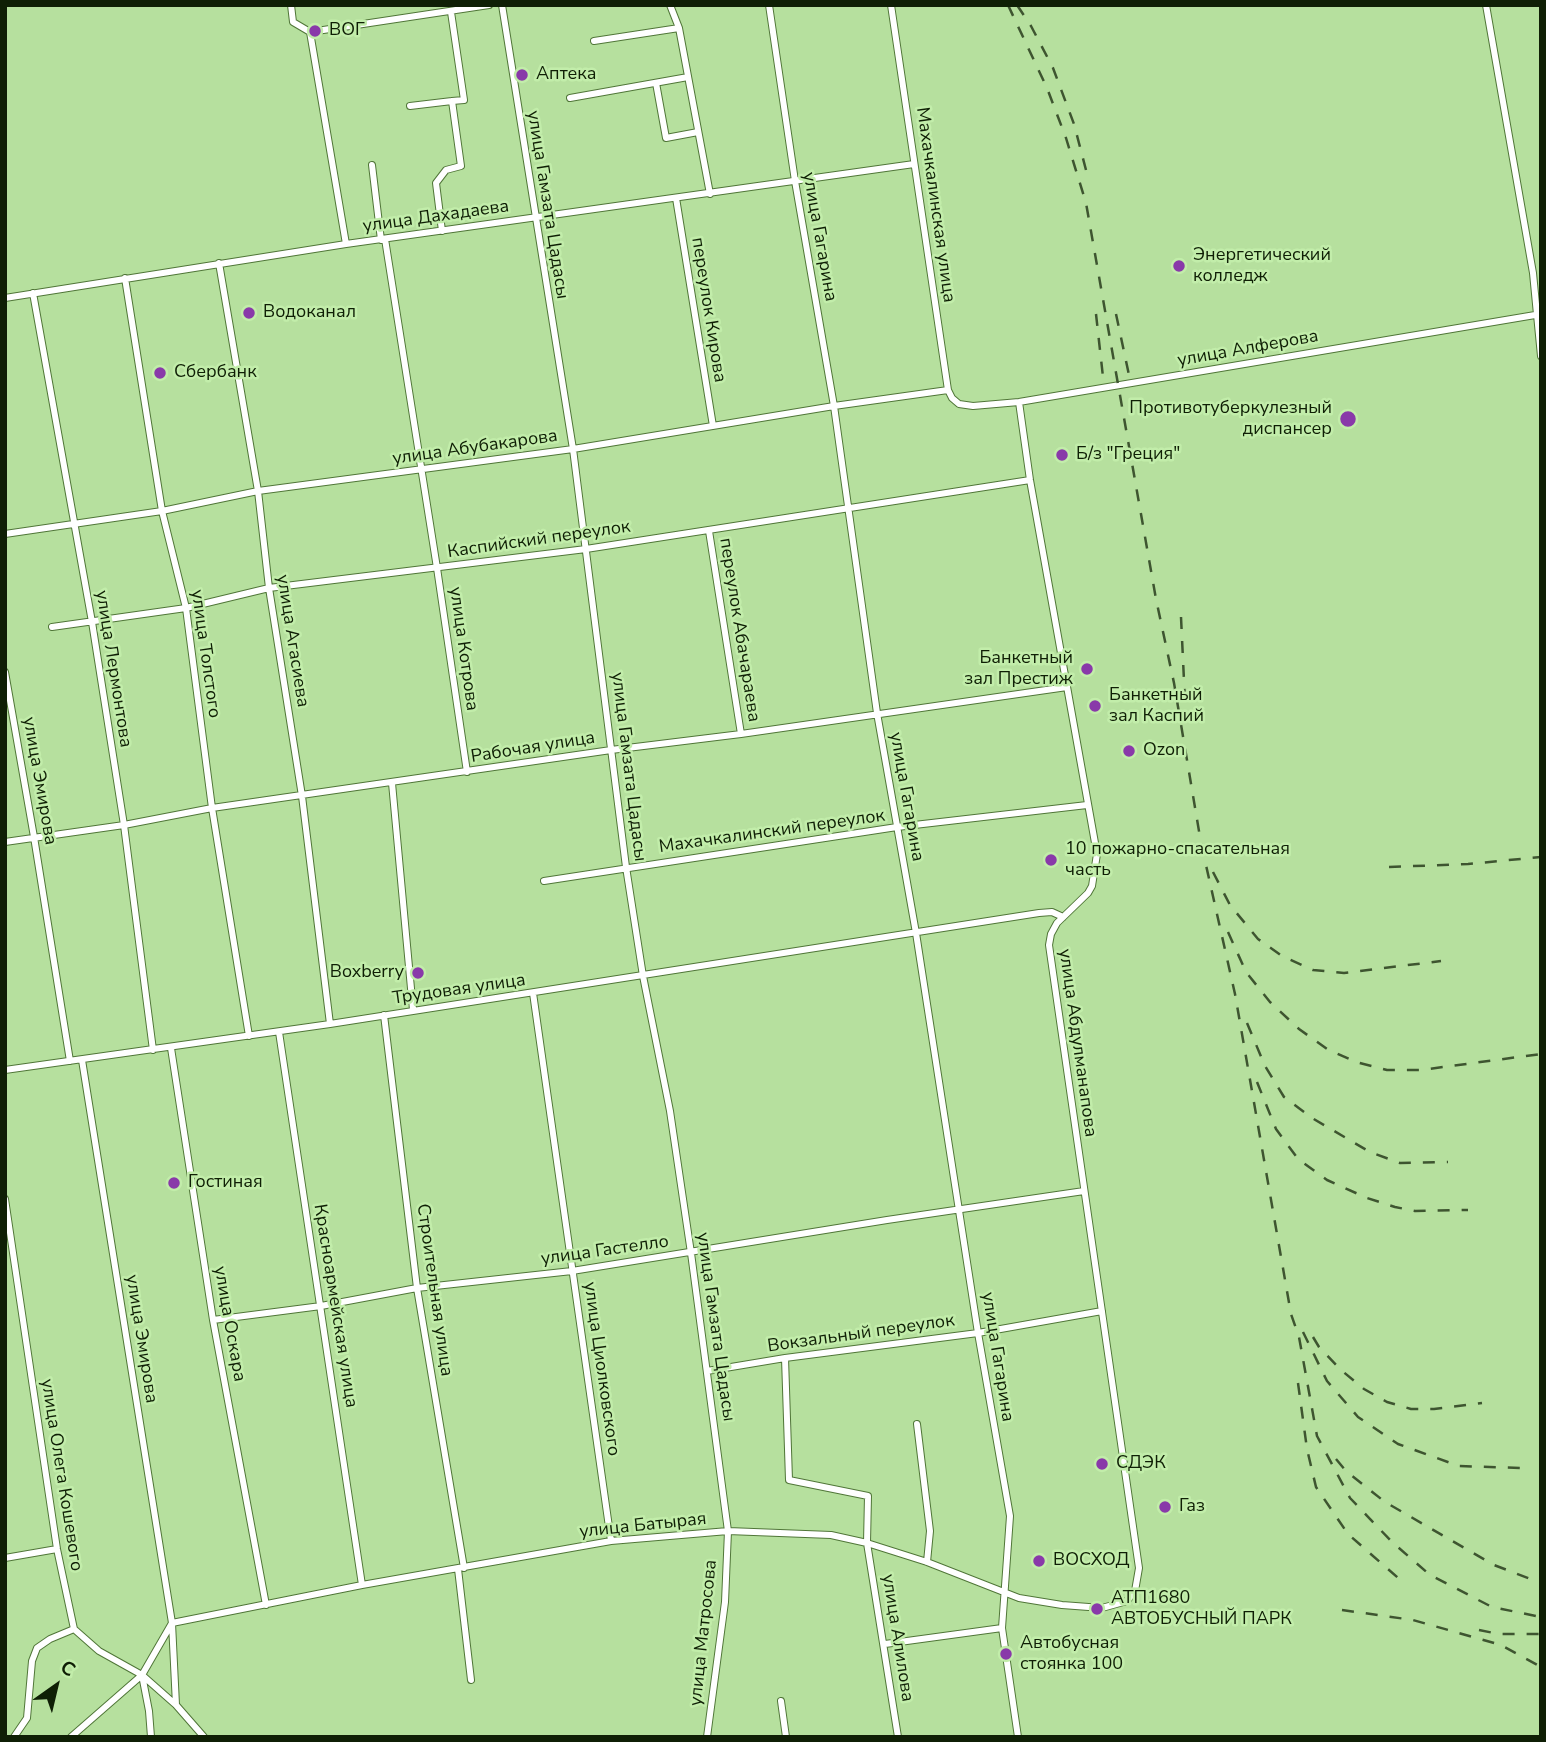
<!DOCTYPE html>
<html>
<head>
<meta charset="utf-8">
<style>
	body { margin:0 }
	#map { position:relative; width:1546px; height:1742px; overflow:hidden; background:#b6e09e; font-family:"Nunito Sans",sans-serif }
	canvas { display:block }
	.frame { position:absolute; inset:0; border:7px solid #0f1f05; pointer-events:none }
	.north { position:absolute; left:21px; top:1651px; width:70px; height:70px; -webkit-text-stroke:5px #c2edaa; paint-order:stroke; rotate:34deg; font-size:19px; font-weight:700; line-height:28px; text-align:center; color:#0f1f05 }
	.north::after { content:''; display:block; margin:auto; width:24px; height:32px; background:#0f1f05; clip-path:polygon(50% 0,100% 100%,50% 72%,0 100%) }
</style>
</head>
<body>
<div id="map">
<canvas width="1546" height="1742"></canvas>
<div class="frame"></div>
<div class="north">С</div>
</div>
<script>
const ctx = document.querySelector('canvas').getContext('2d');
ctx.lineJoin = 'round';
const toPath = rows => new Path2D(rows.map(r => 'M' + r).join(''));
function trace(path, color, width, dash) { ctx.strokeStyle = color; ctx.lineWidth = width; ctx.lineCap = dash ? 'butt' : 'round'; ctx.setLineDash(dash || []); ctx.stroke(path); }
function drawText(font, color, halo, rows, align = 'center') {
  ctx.font = font + ' "Nunito Sans",sans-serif'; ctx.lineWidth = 5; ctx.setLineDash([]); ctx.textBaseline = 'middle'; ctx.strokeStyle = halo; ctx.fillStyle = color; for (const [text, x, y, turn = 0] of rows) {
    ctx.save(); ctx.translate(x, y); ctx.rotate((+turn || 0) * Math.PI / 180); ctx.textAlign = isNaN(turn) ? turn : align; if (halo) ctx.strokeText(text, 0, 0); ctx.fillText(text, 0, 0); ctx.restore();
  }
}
const street = toPath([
	[291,5,293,22,310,32,346,244],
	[502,5,573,449,626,867,643,976,670,1111,691,1253,728,1531,725,1602,707,1737],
	[670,5,679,28,710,194],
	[769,5,795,181,834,406,877,713,916,933,978,1333,1010,1516,1002,1628,1018,1737],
	[891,5,948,390,952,398,959,404,973,406,1019,402,1541,314],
	[1486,5,1533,273,1541,356],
	[310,32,489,5],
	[594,41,679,28],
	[656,83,666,138,698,132],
	[570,98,688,77],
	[410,106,452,101],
	[372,165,381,240],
	[676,198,713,426],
	[442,231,436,183,446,170,461,166,452,101,464,100,451,12],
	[385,239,437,568,467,772],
	[219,263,258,491,269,588,302,796,330,1024],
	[125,278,162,511,186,608,212,808,249,1036],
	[33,293,92,622,124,825,153,1050],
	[5,298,346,244,914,164],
	[709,531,741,734],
	[5,534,162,511,258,491,573,449,834,406,948,390],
	[52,627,186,608,269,588,586,549,1030,480],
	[5,672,34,837,70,1061],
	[392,783,413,1010],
	[5,842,124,825,212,808,611,750,741,734,1067,687],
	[544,881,897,827,1087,805],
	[533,993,611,1541],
	[384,1015,417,1288,464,1568],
	[279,1032,362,1585],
	[171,1048,213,1320,266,1605],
	[82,1060,172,1623,176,1705,204,1737],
	[5,1070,330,1024,1039,913,1052,912,1063,917],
	[5,1199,57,1549,74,1629,99,1651,142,1675,176,1705],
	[213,1320,321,1306,417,1288,572,1271,887,1220,1084,1191],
	[785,1358,789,1480,868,1496,867,1543,898,1737],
	[707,1371,785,1358,978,1333,1102,1311],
	[917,1424,930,1531,927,1562],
	[5,1558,57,1549],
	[458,1569,471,1680],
	[885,1644,1002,1628],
	[142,1675,149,1711,151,1737],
	[781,1701,786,1737],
	[14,1737,27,1718,32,1661,37,1648,50,1639,74,1629],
	[71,1737,142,1675,172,1623,362,1585,611,1541,728,1531,831,1535,867,1543,927,1562,1019,1598,1062,1605,1102,1608,1127,1601,1135,1591,1139,1568,1049,945,1051,934,1057,923,1088,893,1092,886,1097,854,1030,480,1019,402]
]);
trace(street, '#507638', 8);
trace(street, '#fff', 6);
trace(toPath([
	[1008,5,1047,88,1066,138,1086,203,1156,599,1174,683,1201,843,1235,994,1291,1314,1299,1337,1317,1436,1350,1498,1392,1542,1430,1575,1492,1607,1541,1617],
	[1017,5,1031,26,1053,68,1074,124,1086,170],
	[1096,314,1103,377],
	[1116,314,1129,375],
	[1181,617,1185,702],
	[1389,867,1468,864,1541,857],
	[1213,872,1230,905,1258,939,1282,956,1313,970,1344,973,1441,961],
	[1228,932,1246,972,1270,1002,1299,1029,1327,1049,1356,1062,1387,1070,1421,1070,1541,1054],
	[1247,1023,1265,1066,1284,1097,1312,1118,1370,1152,1400,1163,1448,1162],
	[1257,1082,1276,1129,1298,1159,1327,1180,1367,1198,1395,1207,1415,1211,1468,1210],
	[1303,1332,1327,1381,1358,1417,1398,1444,1459,1466,1521,1468],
	[1313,1337,1319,1347,1341,1370,1364,1389,1387,1402,1411,1409,1434,1409,1482,1403],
	[1298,1383,1307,1449,1316,1487,1348,1534,1405,1584],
	[1336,1459,1346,1471,1385,1502,1494,1565,1541,1583],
	[1342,1610,1413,1620,1501,1645,1541,1667],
	[1479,1630,1499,1634,1541,1634]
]), '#3e5530', 2.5, [12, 12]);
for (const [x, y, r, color] of [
	[315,31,7,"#8939a9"],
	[522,75,7,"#8939a9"],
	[1179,266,7,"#8939a9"],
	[249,313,7,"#8939a9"],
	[160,373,7,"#8939a9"],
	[1348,419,9,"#8939a9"],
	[1062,455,7,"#8939a9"],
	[1087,669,7,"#8939a9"],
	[1095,706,7,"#8939a9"],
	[1129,751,7,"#8939a9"],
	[1051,860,7,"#8939a9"],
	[418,973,7,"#8939a9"],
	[174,1183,7,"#8939a9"],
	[1102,1464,7,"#8939a9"],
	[1165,1507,7,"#8939a9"],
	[1039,1561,7,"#8939a9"],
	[1097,1609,7,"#8939a9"],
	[1006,1654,7,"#8939a9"]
]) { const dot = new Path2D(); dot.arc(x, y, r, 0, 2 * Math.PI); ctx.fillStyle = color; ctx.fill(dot); trace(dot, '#c2edaa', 2.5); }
drawText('18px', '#0f1f05', '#c2edaa', [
	["ВОГ",329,31],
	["Аптека",536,75],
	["Энергетический",1193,256],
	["колледж",1193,277],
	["Водоканал",263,313],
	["Сбербанк",174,373],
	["Противотуберкулезный",1332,409,"right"],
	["диспансер",1332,430,"right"],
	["Б/з \"Греция\"",1076,455],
	["Банкетный",1073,659,"right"],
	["зал Престиж",1073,680,"right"],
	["Банкетный",1109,696],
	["зал Каспий",1109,717],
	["Ozon",1143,751],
	["10 пожарно-спасательная",1065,850],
	["часть",1065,871],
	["Boxberry",404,973,"right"],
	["Гостиная",188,1183],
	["СДЭК",1116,1464],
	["Газ",1179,1507],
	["ВОСХОД",1053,1561],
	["АТП1680",1111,1599],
	["АВТОБУСНЫЙ ПАРК",1111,1620],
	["Автобусная",1020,1644],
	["стоянка 100",1020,1665]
], 'left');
drawText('18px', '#0f1f05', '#c2edaa', [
	["улица Гамзата Цадасы",547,205,81],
	["Махачкалинская улица",935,205,82],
	["улица Дахадаева",436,217,-8],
	["улица Гагарина",819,237,80],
	["переулок Кирова",708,310,81],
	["улица Алферова",1248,349,-10],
	["улица Абубакарова",475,448,-8],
	["Каспийский переулок",539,540,-8],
	["переулок Абачараева",739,630,81],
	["улица Агасиева",292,641,81],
	["улица Котрова",463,649,82],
	["улица Толстого",205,654,82],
	["улица Лермонтова",113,669,81],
	["Рабочая улица",533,748,-9],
	["улица Гамзата Цадасы",628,767,83],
	["улица Эмирова",39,781,80],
	["улица Гагарина",906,797,80],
	["Махачкалинский переулок",772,832,-8],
	["Трудовая улица",459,990,-8],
	["улица Абдулманапова",1077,1043,82],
	["улица Гастелло",605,1251,-8],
	["Строительная улица",434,1290,82],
	["Красноармейская улица",335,1306,81],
	["улица Оскара",229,1324,80],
	["улица Гамзата Цадасы",715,1327,82],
	["Вокзальный переулок",861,1334,-8],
	["улица Эмирова",141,1339,81],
	["улица Гагарина",997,1357,81],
	["улица Циолковского",601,1369,82],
	["улица Олега Кошевого",61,1475,81],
	["улица Батырая",643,1526,-6],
	["улица Матросова",704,1633,-84],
	["улица Алилова",897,1638,81]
]);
</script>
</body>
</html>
